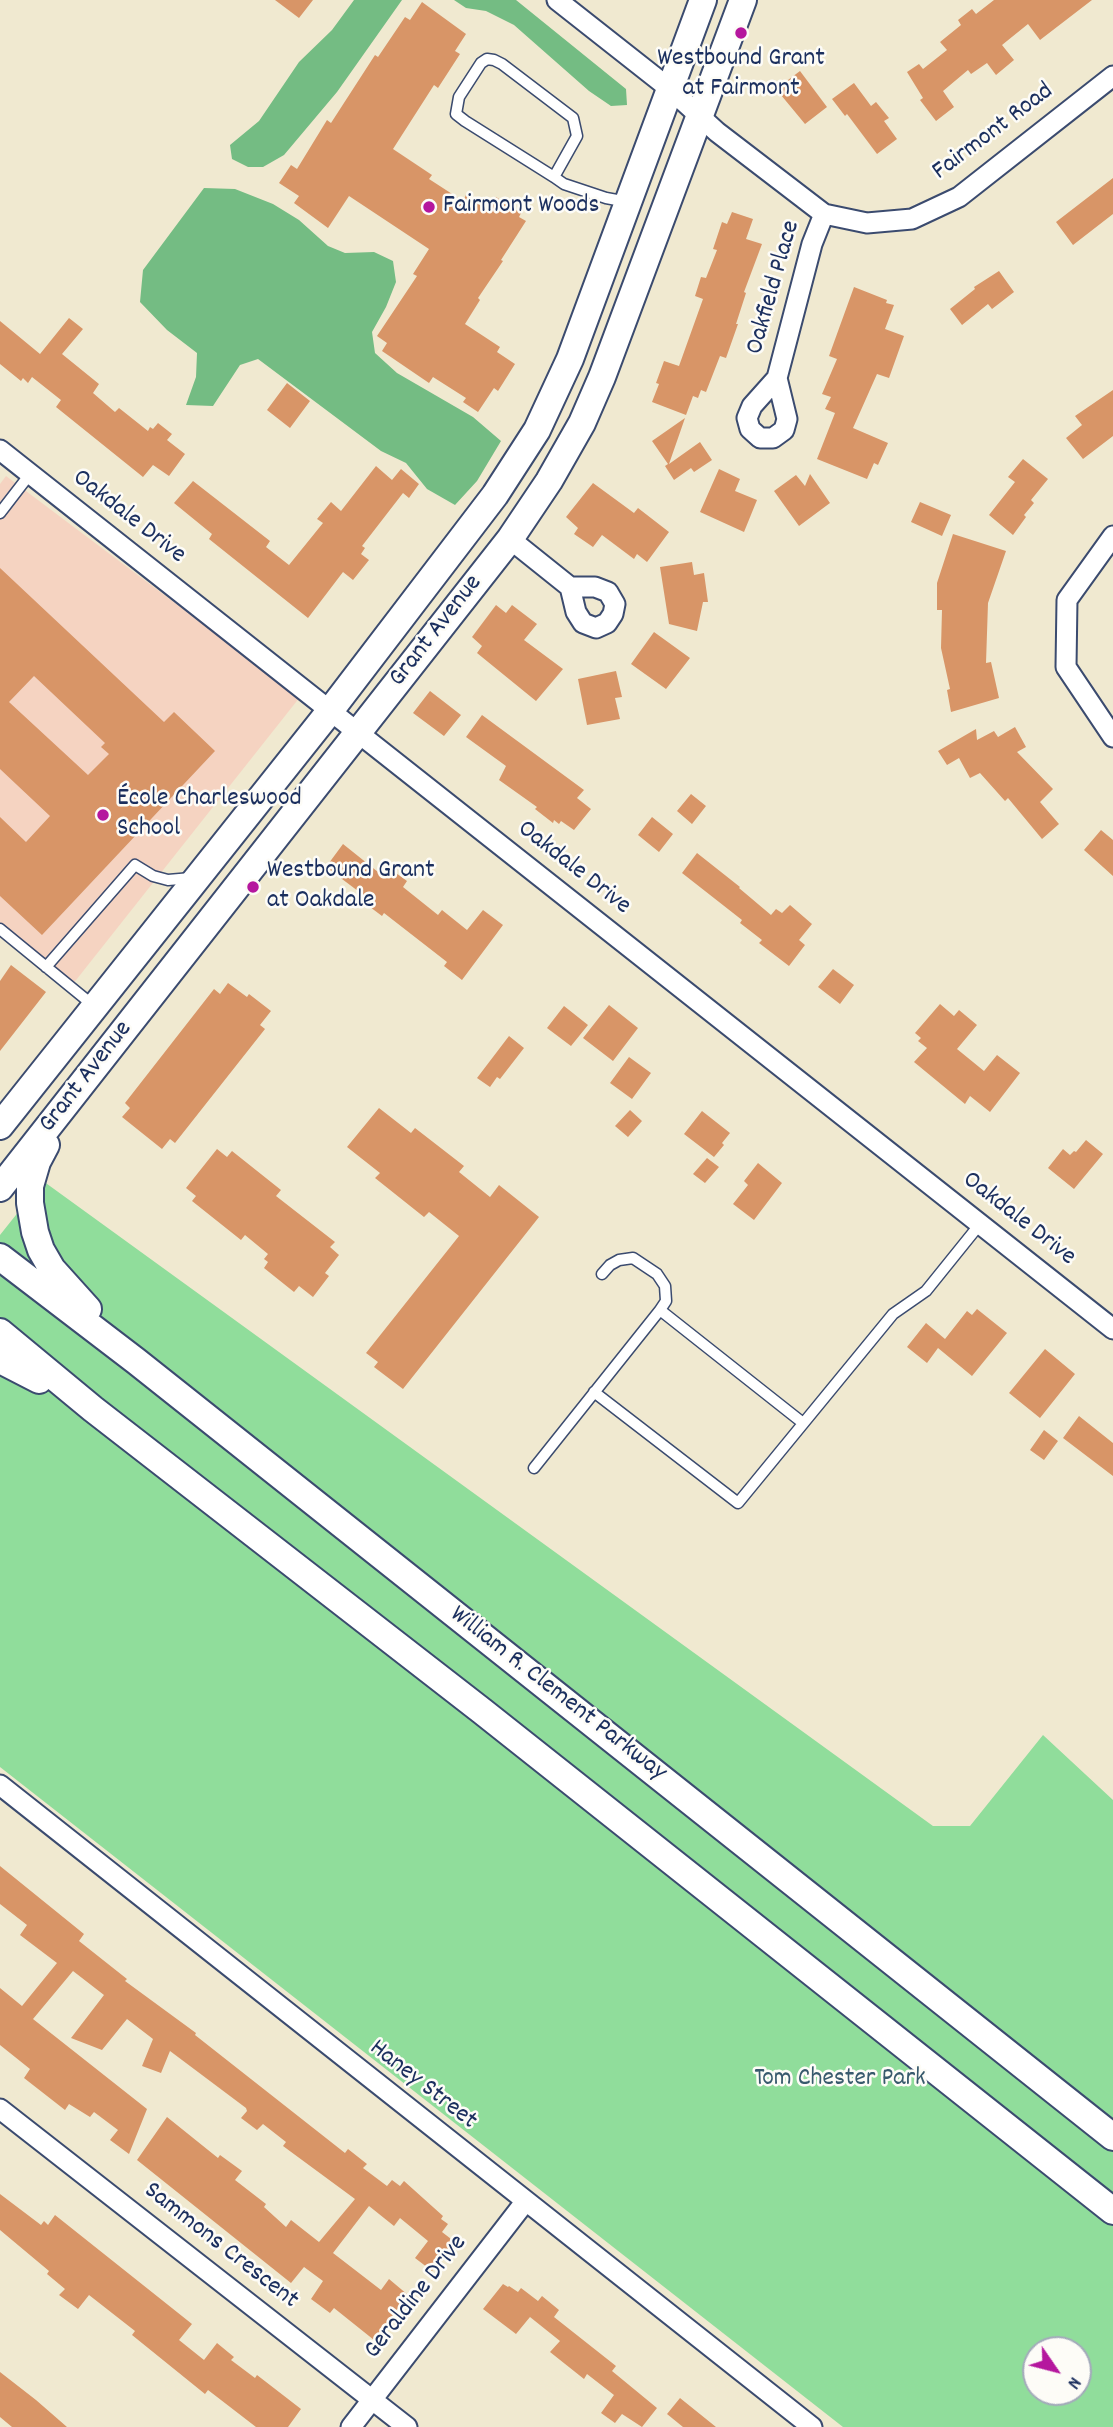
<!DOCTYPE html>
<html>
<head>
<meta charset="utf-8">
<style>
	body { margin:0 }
	#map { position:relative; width:1113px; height:2427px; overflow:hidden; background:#f0e9d0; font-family:Dekko,sans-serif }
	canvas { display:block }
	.north { position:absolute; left:1022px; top:2336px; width:70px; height:70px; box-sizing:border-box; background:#fdfcf7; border:2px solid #a3aaba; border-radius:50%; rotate:125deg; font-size:19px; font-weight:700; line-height:28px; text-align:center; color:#1b2f5e }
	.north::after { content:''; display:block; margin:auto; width:24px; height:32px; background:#b5179e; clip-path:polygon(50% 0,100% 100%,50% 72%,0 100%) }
</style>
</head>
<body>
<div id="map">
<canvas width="1113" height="2427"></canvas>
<div class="north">N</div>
</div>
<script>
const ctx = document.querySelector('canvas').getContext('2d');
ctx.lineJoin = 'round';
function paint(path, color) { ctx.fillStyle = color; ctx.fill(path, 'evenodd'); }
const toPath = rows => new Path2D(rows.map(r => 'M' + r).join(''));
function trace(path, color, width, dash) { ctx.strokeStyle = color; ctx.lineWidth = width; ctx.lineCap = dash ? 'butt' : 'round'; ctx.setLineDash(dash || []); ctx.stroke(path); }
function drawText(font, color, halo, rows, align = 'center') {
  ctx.font = font + ' Dekko,sans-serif'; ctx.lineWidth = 5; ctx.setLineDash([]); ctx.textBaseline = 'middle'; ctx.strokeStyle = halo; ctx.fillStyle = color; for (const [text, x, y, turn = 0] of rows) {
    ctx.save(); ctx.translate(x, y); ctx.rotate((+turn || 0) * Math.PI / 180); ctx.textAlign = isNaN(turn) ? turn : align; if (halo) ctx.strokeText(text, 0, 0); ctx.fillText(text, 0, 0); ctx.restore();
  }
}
paint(toPath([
	[6,476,300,697,69,989,0,934,0,484]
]), '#f5d3c1');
paint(toPath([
	[43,1181,933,1826,970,1826,1043,1735,1113,1800,1113,2427,843,2427,0,1767,0,1235],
	[1036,2350,1078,2350,1078,2392,1036,2392]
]), '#90dd9b');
paint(toPath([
	[354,0,402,0,337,92,284,155,263,167,248,167,232,159,230,145,259,121,299,62,332,30],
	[454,0,516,0,626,89,627,105,611,106,589,91,514,25,486,11,466,8],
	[204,188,235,189,273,204,299,220,328,246,345,253,374,252,393,261,396,282,386,307,372,332,375,353,397,373,473,417,501,441,477,481,455,505,427,489,406,463,381,451,258,359,240,365,213,406,186,405,196,377,197,353,167,330,140,302,143,270]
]), '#74bc83');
paint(toPath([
	[275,0,313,0,299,18],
	[994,0,1092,0,1040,40,1028,24,1002,45,1014,60,996,75,987,63,971,74,968,70,943,91,954,107,936,121,920,100,923,98,907,72,919,64,923,69,947,50,940,42,961,25,958,20,972,9,976,14],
	[422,2,466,34,455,51,460,54,438,88,434,85,393,149,432,175,429,179,463,201,466,195,487,209,496,197,521,213,519,217,526,221,501,260,503,261,478,298,480,300,465,324,500,347,497,352,515,364,498,391,494,388,478,412,463,402,466,398,433,377,429,383,382,351,387,343,377,336,417,276,413,274,429,249,349,196,328,228,294,203,299,196,279,183,291,165,297,169,327,120,331,123,375,55,378,57,405,17,410,20],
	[800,71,827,107,805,124,776,89],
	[854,83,871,106,876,102,889,118,884,121,897,139,877,154,847,114,845,116,832,99],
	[1113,178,1113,214,1073,245,1056,222],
	[732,212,753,219,746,239,762,244,744,292,746,293,736,324,738,324,726,358,720,356,706,392,701,390,698,398,693,396,686,415,652,402,659,384,656,383,664,361,679,366,703,299,695,296,701,277,706,278,717,250,713,249,722,222,727,224],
	[999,271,1014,292,992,309,988,304,962,325,950,309,975,289,974,287],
	[854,287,887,300,886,303,894,305,885,329,904,336,889,378,877,374,853,428,888,443,878,465,874,463,867,479,817,459,835,413,825,409,831,397,822,394,837,359,829,356],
	[69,318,83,329,62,354,99,384,93,393,115,412,119,408,148,431,150,427,153,429,158,423,172,434,167,440,185,454,169,476,153,465,143,477,56,407,61,400,32,377,28,383,23,378,21,381,0,364,0,321,40,354],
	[287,383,310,401,290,428,267,410],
	[1113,390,1113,436,1083,459,1066,438,1082,425,1075,416],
	[685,418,669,464,700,442,712,460,694,472,691,468,674,480,665,466,668,464,652,441],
	[1023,459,1048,479,1031,500,1034,503,1024,515,1026,517,1013,535,989,515,1015,482,1008,477],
	[376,466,392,480,401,469,419,484,409,498,403,493,362,546,365,548,361,554,369,560,353,580,343,572,308,618,209,539,212,534,174,503,193,481,270,541,266,547,289,565,323,523,317,519,331,502,341,511],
	[719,469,740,479,735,491,757,500,744,532,700,512],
	[810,474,830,503,799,526,774,491,796,475,805,486],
	[593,483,634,513,638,508,669,532,647,562,637,554,634,559,602,535,593,547,574,534,578,528,566,517],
	[920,502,951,515,942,536,911,522],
	[953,534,1006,551,988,603,986,663,991,662,999,698,951,712,947,690,950,689,941,648,942,610,937,610,937,583],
	[692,562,694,575,704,573,708,602,703,602,697,631,669,624,660,567],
	[0,568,164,722,174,712,215,751,42,935,0,896,0,817,26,842,50,816,0,769],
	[34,676,105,743,101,747,109,754,88,775,9,702],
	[496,605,506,613,512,605,537,624,524,640,563,669,536,701,477,653,482,646,472,637],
	[654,632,690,658,666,689,631,664],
	[616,671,622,697,615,698,620,719,587,725,578,679],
	[430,691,461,715,444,736,413,713],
	[482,715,584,790,577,798,591,809,574,830,561,821,559,824,554,820,553,823,535,809,537,807,499,780,506,766,466,737],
	[1015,727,1026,747,1017,752,1053,789,1040,802,1059,824,1042,839,1008,798,1005,801,980,773,970,778,959,758,947,765,938,751,976,729,977,740,994,731,998,737],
	[691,794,706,806,692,824,677,811],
	[652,817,673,834,659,852,638,835],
	[1101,830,1113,840,1113,876,1084,850],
	[343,844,383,876,389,868,407,881,403,887,438,915,442,910,467,930,483,910,503,925,462,980,444,966,447,962,384,913,382,916,362,901,366,897,326,867],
	[697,853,740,887,739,888,771,915,776,909,782,913,790,905,812,924,799,940,805,945,789,966,759,943,762,940,740,923,742,920,682,873],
	[11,965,46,992,0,1051,0,981],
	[833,969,854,985,840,1004,818,987],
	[228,983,247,997,249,994,271,1011,260,1025,265,1029,175,1143,170,1139,162,1149,122,1117,130,1108,125,1103,214,989,220,994],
	[940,1004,954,1016,959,1010,977,1025,957,1049,984,1071,997,1055,1020,1073,990,1112,970,1096,965,1104,914,1062,927,1048,918,1041,921,1038,915,1033],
	[609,1005,638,1028,613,1061,583,1038],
	[564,1006,588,1025,571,1046,547,1028],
	[509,1036,524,1048,500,1079,497,1077,490,1087,477,1078],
	[629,1057,651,1073,632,1099,610,1083],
	[379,1108,411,1133,415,1128,464,1166,459,1172,490,1197,499,1185,539,1217,403,1389,374,1367,378,1362,366,1353,459,1236,429,1212,424,1217,375,1178,380,1173,347,1147],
	[630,1110,642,1121,628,1137,615,1126],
	[702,1111,730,1133,722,1143,724,1145,714,1157,684,1134],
	[1086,1140,1103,1154,1074,1189,1048,1168,1063,1149,1070,1155,1074,1151,1076,1152],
	[217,1149,227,1157,232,1151,281,1190,276,1196,335,1242,330,1247,339,1255,325,1273,329,1276,313,1297,299,1286,294,1292,264,1268,268,1262,264,1259,268,1254,245,1235,241,1240,192,1201,196,1196,186,1188],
	[707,1158,719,1167,705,1183,693,1174],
	[758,1163,782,1183,754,1220,733,1204,748,1185,744,1181],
	[977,1309,1007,1333,972,1376,938,1348,927,1363,907,1347,926,1323,945,1339,967,1311,972,1315],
	[1045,1349,1075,1374,1040,1418,1009,1393],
	[1079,1416,1113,1443,1113,1476,1063,1438],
	[1044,1430,1058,1441,1044,1460,1030,1450],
	[0,1866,84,1934,79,1941,127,1979,125,1981,196,2033,195,2035,345,2153,348,2149,367,2164,363,2168,387,2186,392,2180,400,2186,404,2181,443,2216,441,2219,448,2224,442,2232,455,2242,432,2271,415,2258,428,2241,400,2218,394,2226,369,2206,333,2253,381,2290,389,2279,408,2295,374,2340,334,2308,330,2313,311,2299,323,2281,304,2267,291,2283,137,2160,167,2117,218,2158,220,2155,242,2171,235,2180,266,2204,264,2207,286,2227,291,2220,319,2242,355,2199,283,2146,286,2142,263,2124,257,2130,241,2118,247,2111,246,2108,170,2051,161,2073,142,2066,153,2039,127,2019,102,2050,71,2038,104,1995,73,1971,33,2019,147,2109,129,2154,110,2140,118,2130,94,2112,90,2117,69,2104,65,2110,24,2078,30,2069,0,2045,0,1988,22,2006,57,1963,20,1935,27,1925,0,1904],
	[0,2194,41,2225,44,2221,48,2225,55,2215,192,2324,179,2340,204,2360,217,2343,234,2357,231,2360,255,2378,257,2375,301,2409,288,2427,256,2427,208,2390,205,2394,132,2335,135,2331,89,2295,78,2309,59,2295,65,2289,47,2274,49,2271,0,2230],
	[503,2284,508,2287,509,2286,518,2292,521,2288,538,2301,542,2296,559,2310,554,2317,616,2366,612,2371,657,2408,642,2427,622,2414,615,2423,601,2413,614,2395,587,2374,584,2379,550,2352,560,2341,530,2317,516,2334,483,2309],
	[0,2372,36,2400,67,2427,12,2427,0,2417],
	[680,2398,716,2427,683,2427,667,2414]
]), '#d89567');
const service = toPath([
	[554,177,577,136,573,118,502,64,494,60,487,59,481,63,459,97,456,114,465,121,554,177,564,184,606,198,628,202],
	[0,513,30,474],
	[0,929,94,1006],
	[46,967,135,865,153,876,168,880,191,878],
	[602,1274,610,1265,619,1260,633,1258,657,1274,665,1286,666,1301,660,1310],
	[594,1392,738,1503,893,1314,926,1291,980,1224],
	[534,1468,660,1310,803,1423]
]);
const minor = toPath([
	[557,0,670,89,717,132,824,214,867,223,912,219,959,197,1113,76],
	[777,378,787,419,784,430,773,438,760,438,750,429,747,418,752,406,777,378,812,244,824,214],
	[0,450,1113,1329],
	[1113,536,1067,600,1066,667,1113,737],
	[510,539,570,587,576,612,583,623,596,628,607,623,613,614,615,604,608,592,595,587,570,587],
	[0,1785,812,2427],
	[0,2109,407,2427],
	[351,2427,525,2202]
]);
const secondary = toPath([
	[0,1126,330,711,495,495,537,430,570,359,703,0],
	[46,1145,37,1162,30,1186,30,1203,35,1232,41,1250,52,1269,88,1309],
	[0,1188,510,539,549,481,582,423,602,377,743,0],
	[0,1257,136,1361,1113,2137],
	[0,1332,93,1409,482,1711,1113,2211],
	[0,1360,39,1380]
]);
trace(service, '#3b4b6f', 13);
trace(minor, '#3b4b6f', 23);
trace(secondary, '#3b4b6f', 30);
trace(service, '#fff', 10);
trace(minor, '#fff', 19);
trace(secondary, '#fff', 26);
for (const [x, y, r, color] of [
	[741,33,7,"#b5179e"],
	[429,207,7,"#b5179e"],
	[103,815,7,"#b5179e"],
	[253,887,7,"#b5179e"]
]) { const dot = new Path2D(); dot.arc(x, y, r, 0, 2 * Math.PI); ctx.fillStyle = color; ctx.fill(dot); trace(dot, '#fdfcf7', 2.5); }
drawText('26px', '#1b2f5e', '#fdfcf7', [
	["Westbound Grant",741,60,"center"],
	["at Fairmont",741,90,"center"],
	["Fairmont Woods",443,207],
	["École Charleswood",117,800],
	["School",117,830],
	["Westbound Grant",267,872],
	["at Oakdale",267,902]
], 'left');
drawText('26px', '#1b2f5e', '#fdfcf7', [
	["Fairmont Road",994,133,-37],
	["Oakfield Place",775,288,-74],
	["Oakdale Drive",128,518,38],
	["Grant Avenue",437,632,-52],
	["Oakdale Drive",573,869,38],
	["Grant Avenue",87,1078,-52],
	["Oakdale Drive",1018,1220,38],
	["William R. Clement Parkway",557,1695,38],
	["Haney Street",422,2086,38],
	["Sammons Crescent",220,2247,38],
	["Geraldine Drive",417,2298,-52]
]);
drawText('26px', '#385a6d', '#fdfcf7', [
	["Tom Chester Park",840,2080]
]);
</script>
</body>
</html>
